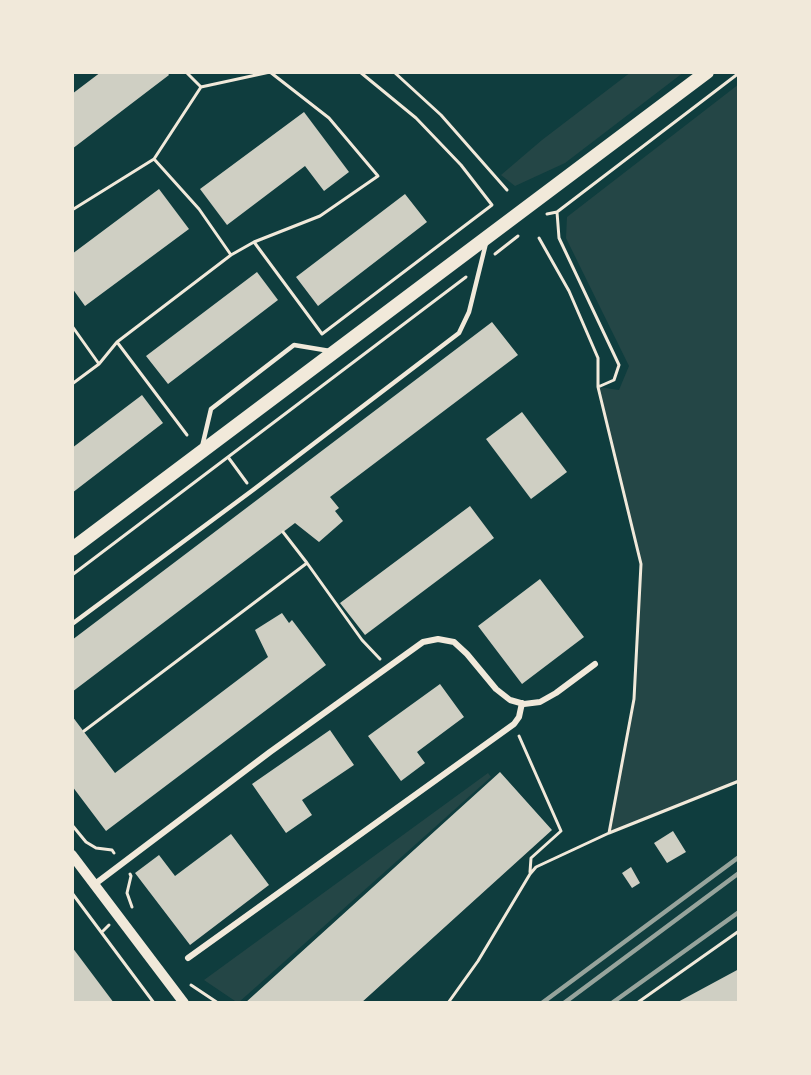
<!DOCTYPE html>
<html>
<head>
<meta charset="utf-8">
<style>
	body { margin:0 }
	#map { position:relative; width:811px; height:1075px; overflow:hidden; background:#0f3d3e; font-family:"Zilla Slab",serif }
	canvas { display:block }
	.frame { position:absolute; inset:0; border:74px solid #f1e9da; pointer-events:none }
</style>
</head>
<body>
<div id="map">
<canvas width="811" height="1075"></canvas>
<div class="frame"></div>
</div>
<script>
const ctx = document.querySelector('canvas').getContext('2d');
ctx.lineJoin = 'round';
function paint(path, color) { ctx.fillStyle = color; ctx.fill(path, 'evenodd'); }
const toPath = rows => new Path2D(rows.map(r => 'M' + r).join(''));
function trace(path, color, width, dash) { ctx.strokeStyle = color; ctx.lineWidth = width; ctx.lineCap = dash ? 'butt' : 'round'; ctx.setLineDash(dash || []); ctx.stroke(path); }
paint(toPath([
	[631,72,684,72,565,163,515,186,501,175,542,140],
	[739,84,739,781,609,833,634,699,641,564,598,387,619,390,629,366,566,238,567,217],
	[488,773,491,777,238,1003,204,980]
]), '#244646');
paint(toPath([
	[101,72,167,72,169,75,72,149,72,94],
	[304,112,349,172,324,191,305,166,227,225,200,189],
	[159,189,189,229,85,306,72,288,72,254],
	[405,194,427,222,318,306,296,277],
	[257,272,278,300,168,384,146,356],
	[492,322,518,355,330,497,339,508,335,511,343,521,319,542,295,523,72,692,72,640],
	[142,395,163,423,72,493,72,448],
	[522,412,567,472,531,499,486,439],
	[470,506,494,538,365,635,340,603],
	[540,579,584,637,522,684,478,626],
	[282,613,289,623,292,620,326,665,106,831,72,786,72,716,115,773,268,657,255,630],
	[440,684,464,717,417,752,425,763,401,781,368,736],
	[330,730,354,765,302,800,312,815,286,833,252,784],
	[500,772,552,830,361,1003,245,1003],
	[673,831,686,852,667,863,654,843],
	[231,834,269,885,190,945,135,873,159,855,175,876],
	[631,867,640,883,632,888,622,873],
	[72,947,114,1003,72,1003],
	[739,969,739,1003,676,1003]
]), '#cfcfc3');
trace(toPath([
	[186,72,201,87],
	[394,72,441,115,507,190],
	[154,159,199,209,231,255],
	[72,210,154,159,201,87,270,72],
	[547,214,557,212],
	[539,238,569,291,598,358,598,387,641,564,634,699,609,833],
	[254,242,322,334,492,205,461,165,416,118,360,72],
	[495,254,518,236],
	[72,326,99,364],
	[117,342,187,435],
	[72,384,99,364,117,342,231,255,254,242,320,216,378,176,329,118,270,72],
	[598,387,614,380,619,365,559,238,557,212,739,73],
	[228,457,247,483],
	[283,532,307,563],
	[72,575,466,277],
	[84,731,307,563,362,640,380,659],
	[519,736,561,831,531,858,530,872],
	[72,825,86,842,96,848,112,850,114,853],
	[130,874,131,876,127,893,132,907],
	[72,893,154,1003],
	[102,932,109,925],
	[191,985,218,1003],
	[448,1003,478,961,530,874,536,867,609,833,739,781],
	[637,1003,739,931]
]), '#f1e9da', 3);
trace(toPath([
	[202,447,211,409,294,345,330,351],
	[72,624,253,490,459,333,469,312,486,243]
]), '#f1e9da', 4.5);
trace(toPath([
	[95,884,270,752,423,642,438,639,454,642,467,654,496,689,510,700,524,704,540,702,556,693,595,664],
	[188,958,514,724,519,717,522,703]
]), '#f1e9da', 6);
trace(toPath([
	[72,855,184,1003]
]), '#f1e9da', 10);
trace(toPath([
	[72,549,707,72]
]), '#f1e9da', 14);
trace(toPath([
	[542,1003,739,857],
	[564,1003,739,873],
	[612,1003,739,912]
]), '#97a49c', 4.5);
</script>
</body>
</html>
